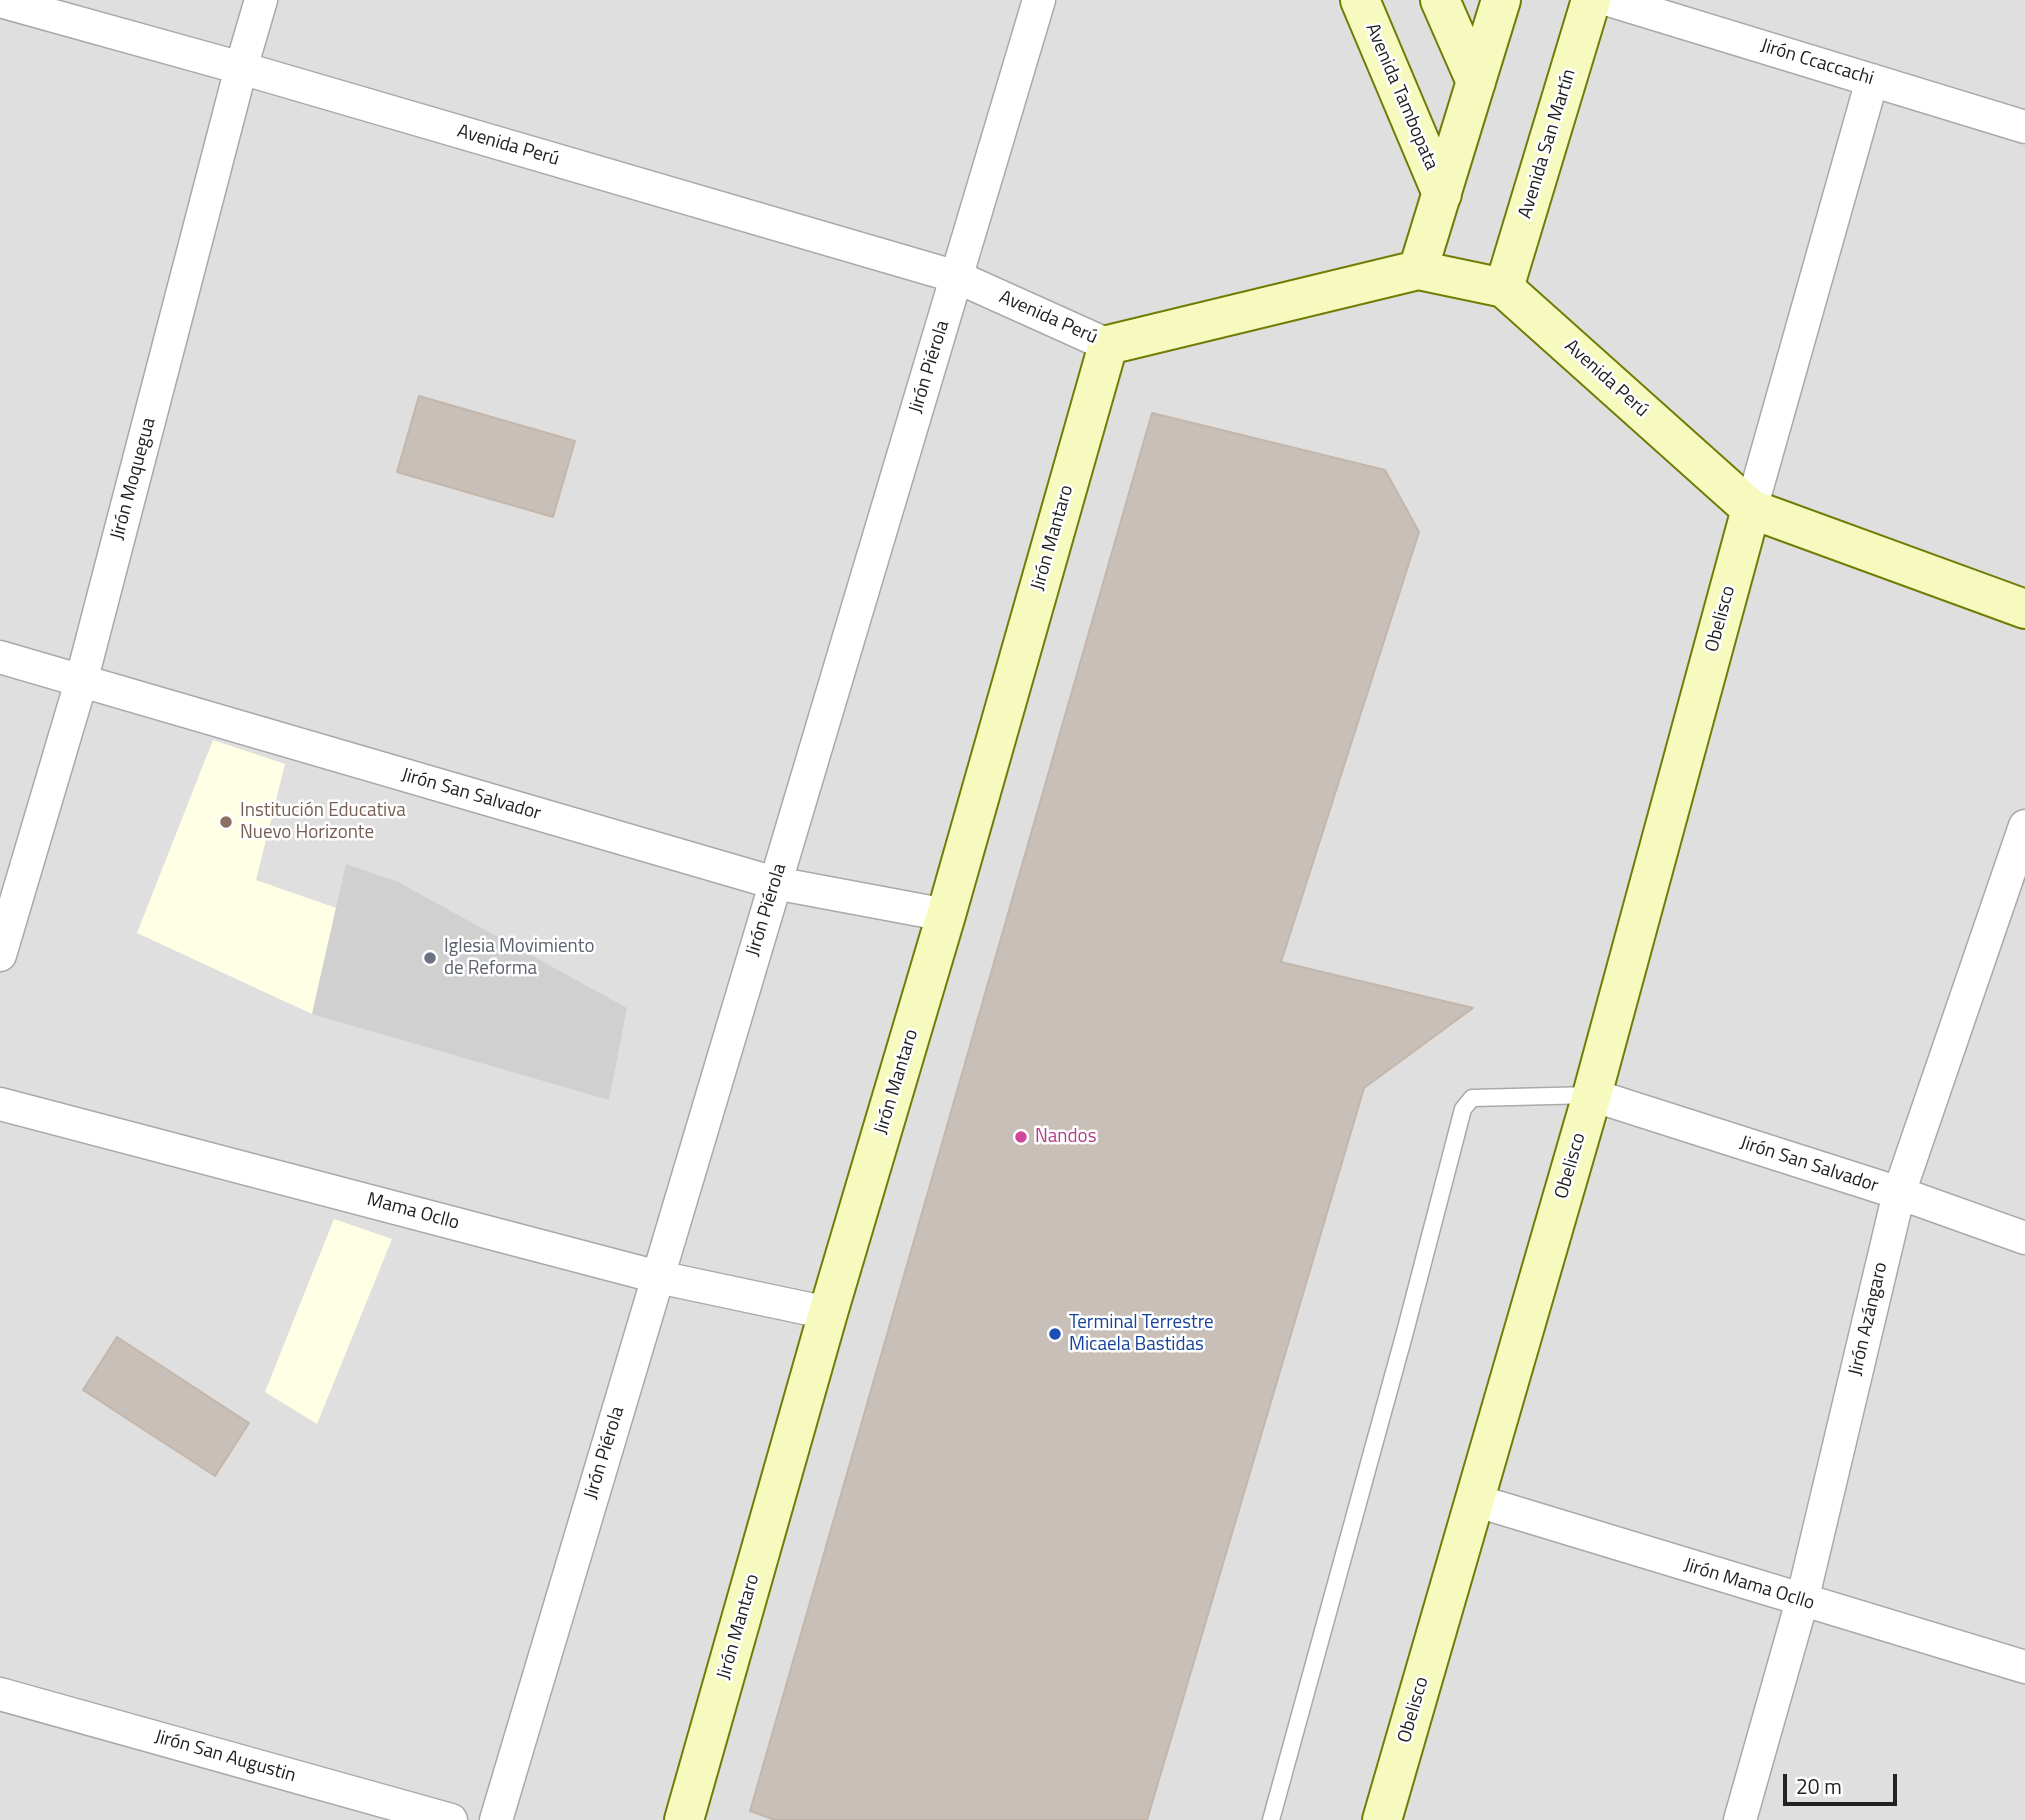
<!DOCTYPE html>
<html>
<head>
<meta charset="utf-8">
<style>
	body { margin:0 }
	#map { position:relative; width:2025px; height:1820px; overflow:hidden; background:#f2efe9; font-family:"Titillium Web",sans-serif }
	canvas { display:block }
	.scale { position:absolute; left:1783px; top:1774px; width:114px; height:32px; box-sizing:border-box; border:4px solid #222; border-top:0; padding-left:9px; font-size:21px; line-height:24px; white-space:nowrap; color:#222; -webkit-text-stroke:5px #fff; paint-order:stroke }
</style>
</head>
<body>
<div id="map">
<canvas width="2025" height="1820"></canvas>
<div class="scale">20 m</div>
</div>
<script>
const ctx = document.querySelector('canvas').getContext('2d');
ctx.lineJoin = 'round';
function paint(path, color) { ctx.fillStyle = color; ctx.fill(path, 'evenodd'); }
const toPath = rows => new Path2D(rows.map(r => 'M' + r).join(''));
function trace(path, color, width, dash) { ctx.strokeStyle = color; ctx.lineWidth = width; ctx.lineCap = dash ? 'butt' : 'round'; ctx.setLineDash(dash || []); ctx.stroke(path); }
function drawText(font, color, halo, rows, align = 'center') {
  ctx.font = font + ' "Titillium Web",sans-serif'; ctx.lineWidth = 5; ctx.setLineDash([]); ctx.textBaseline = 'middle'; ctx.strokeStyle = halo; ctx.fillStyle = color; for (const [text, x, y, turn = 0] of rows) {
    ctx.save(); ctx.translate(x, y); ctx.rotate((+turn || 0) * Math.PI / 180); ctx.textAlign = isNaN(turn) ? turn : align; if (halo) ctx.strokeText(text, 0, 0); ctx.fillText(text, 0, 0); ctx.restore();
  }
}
paint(toPath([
	[0,0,2025,0,2025,1820,0,1820]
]), '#e0dfdf');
paint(toPath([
	[213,740,285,764,256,880,336,908,312,1014,137,933],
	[334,1219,392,1239,317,1424,265,1392]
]), '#ffffe5');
paint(toPath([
	[346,864,398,882,627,1008,609,1100,312,1014]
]), '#d0d0d0');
const building = toPath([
	[419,396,575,441,553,517,397,472,419,396],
	[1152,413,1385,470,1419,532,1281,962,1473,1008,1364,1088,1147,1820,775,1820,750,1811,1152,413],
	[117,1337,249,1423,215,1476,83,1390,117,1337]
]);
paint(building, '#c7bfb8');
trace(building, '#c4b6ab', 2);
const lane = toPath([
	[1271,1820,1405,1332,1463,1109,1472,1098,1592,1095]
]);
const street = toPath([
	[1609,0,2025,127],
	[0,1,241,68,957,277,1108,345],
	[1751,509,1872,80],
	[0,657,775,883,946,915],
	[0,955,81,682,241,68,261,0],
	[1592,1095,1899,1193,2025,1238],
	[0,1104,658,1277,828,1313],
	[1474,1500,2025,1667],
	[0,1694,451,1820],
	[496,1820,1039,0],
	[1740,1820,1802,1601,1899,1193,2025,826]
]);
const secondary = toPath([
	[1360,0,1442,194],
	[1440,0,1476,82],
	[1418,270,1501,0],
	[1504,288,1591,0],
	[684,1820,828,1313,946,915,1108,345,1418,270,1504,288,1751,509,2025,609],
	[1382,1820,1592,1095,1751,509]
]);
trace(lane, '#a9a9a9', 19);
trace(street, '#a9a9a9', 35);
trace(secondary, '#707d05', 42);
trace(lane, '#fff', 16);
trace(street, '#fff', 32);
trace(secondary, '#f7fabf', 38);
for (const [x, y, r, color] of [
	[226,822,7,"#8d6e63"],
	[430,958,7,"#6b7280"],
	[1021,1137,7,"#d1479c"],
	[1055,1334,7,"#1a4fb4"]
]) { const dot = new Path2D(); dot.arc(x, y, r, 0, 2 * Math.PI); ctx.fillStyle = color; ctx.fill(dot); trace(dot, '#fff', 2.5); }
drawText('19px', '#222', '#fff', [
	["Jirón Ccaccachi",1817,63,17],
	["Avenida Tambopata",1401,97,67],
	["Avenida San Martín",1548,144,-73],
	["Avenida Perú",508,146,16],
	["Avenida Perú",1048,318,24],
	["Jirón Piérola",930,367,-73],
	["Avenida Perú",1606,379,42],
	["Jirón Moquegua",134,479,-75],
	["Jirón Mantaro",1053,538,-74],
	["Obelisco",1721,619,-75],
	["Jirón San Salvador",471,795,16],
	["Jirón Piérola",767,910,-73],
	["Jirón Mantaro",897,1082,-73],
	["Jirón San Salvador",1809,1165,18],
	["Obelisco",1571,1166,-74],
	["Mama Ocllo",413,1212,15],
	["Jirón Azángaro",1869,1319,-77],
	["Jirón Piérola",605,1453,-73],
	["Jirón Mama Ocllo",1749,1585,17],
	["Jirón Mantaro",739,1627,-74],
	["Obelisco",1414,1710,-74],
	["Jirón San Augustin",225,1757,16]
]);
drawText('19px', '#785e54', '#fff', [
	["Institución Educativa",240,811],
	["Nuevo Horizonte",240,833]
], 'left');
drawText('19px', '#5b616d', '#fff', [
	["Iglesia Movimiento",444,947],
	["de Reforma",444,969]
], 'left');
drawText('19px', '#b23c85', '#fff', [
	["Nandos",1035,1137]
], 'left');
drawText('19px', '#164399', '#fff', [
	["Terminal Terrestre",1069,1323],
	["Micaela Bastidas",1069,1345]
], 'left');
</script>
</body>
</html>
